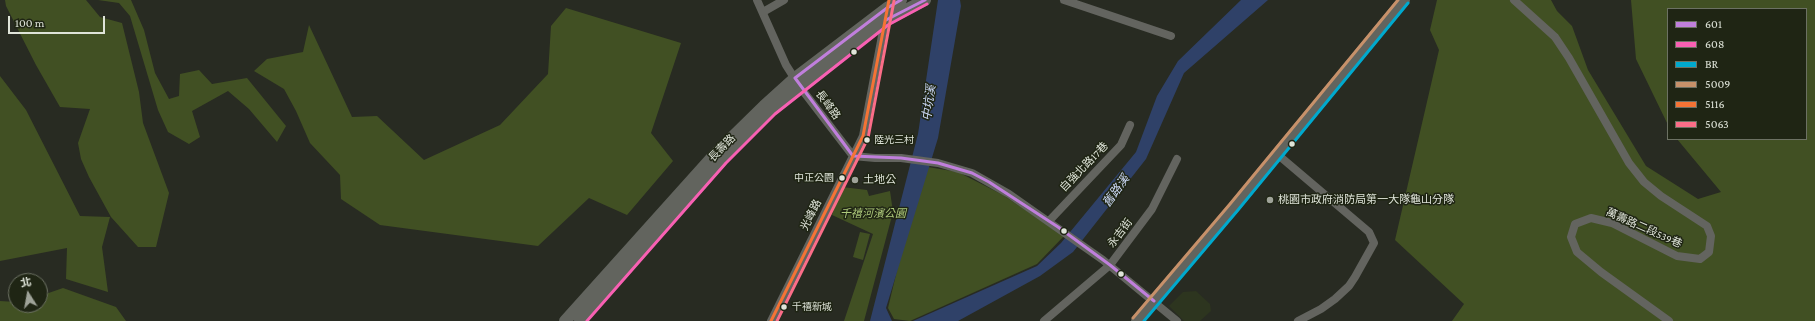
<!DOCTYPE html>
<html>
<head>
<meta charset="utf-8">
<style>
	body { margin:0 }
	#map { position:relative; width:1815px; height:321px; overflow:hidden; background:#282b22; font-family:"Crimson Pro","Noto Sans TC",serif }
	canvas { display:block }
	.legend { position:absolute; left:1667px; top:8px; width:140px; height:132px; box-sizing:border-box; background:#1f2514; border:1px solid #6c7163; margin:0; padding:5px 7px; list-style:none; font-size:12px; color:#dfe4d9 }
	.legend li { display:flex; align-items:center; gap:8px; height:20px }
	.legend b { width:20px; border:1px solid #6c7163 }
	.north { position:absolute; left:8px; top:273px; width:40px; height:40px; box-sizing:border-box; background:#1f2514; border:1px solid #6c7163; border-radius:50%; rotate:349deg; font-size:11px; font-weight:700; line-height:16px; text-align:center; color:#dfe4d9 }
	.north::after { content:''; display:block; margin:auto; width:14px; height:18px; background:#9fa399; clip-path:polygon(50% 0,100% 100%,50% 72%,0 100%) }
	.scale { position:absolute; left:8px; top:16px; width:97px; height:18px; box-sizing:border-box; border:2px solid #dfe4d9; border-top:0; padding-left:5px; font-size:12px; line-height:14px; white-space:nowrap; color:#dfe4d9; -webkit-text-stroke:3px #1f2514; paint-order:stroke }
</style>
</head>
<body>
<div id="map">
<canvas width="1815" height="321"></canvas>
<ul class="legend">
<li><b style="height:5px;background:#c07fdc"></b>601</li>
<li><b style="height:5px;background:#f860b3"></b>608</li>
<li><b style="height:5px;background:#00a9ce"></b>BR</li>
<li><b style="height:5px;background:#c7916a"></b>5009</li>
<li><b style="height:5px;background:#f57335"></b>5116</li>
<li><b style="height:5px;background:#fb6d88"></b>5063</li>
</ul>
<div class="north">北</div>
<div class="scale">100 m</div>
</div>
<script>
const ctx = document.querySelector('canvas').getContext('2d');
ctx.lineJoin = 'round';
function paint(path, color) { ctx.fillStyle = color; ctx.fill(path, 'evenodd'); }
const toPath = rows => new Path2D(rows.map(r => 'M' + r).join(''));
function trace(path, color, width, dash) { ctx.strokeStyle = color; ctx.lineWidth = width; ctx.lineCap = dash ? 'butt' : 'round'; ctx.setLineDash(dash || []); ctx.stroke(path); }
function drawText(font, color, halo, rows, align = 'center') {
  ctx.font = font + ' "Crimson Pro","Noto Sans TC",serif'; ctx.lineWidth = 3; ctx.setLineDash([]); ctx.textBaseline = 'middle'; ctx.strokeStyle = halo; ctx.fillStyle = color; for (const [text, x, y, turn = 0] of rows) {
    ctx.save(); ctx.translate(x, y); ctx.rotate((+turn || 0) * Math.PI / 180); ctx.textAlign = isNaN(turn) ? turn : align; if (halo) ctx.strokeText(text, 0, 0); ctx.fillText(text, 0, 0); ctx.restore();
  }
}
paint(toPath([
	[1196,291,1210,304,1211,311,1200,321,1184,321,1169,306,1183,292]
]), '#2d351f');
paint(toPath([
	[5,0,86,0,100,17,122,23,139,92,143,123,169,193,156,247,138,247,111,217,89,177,81,159,78,143,90,109,60,107,36,65,6,6],
	[98,0,131,0,144,30,155,73,169,99,179,96,180,74,199,70,212,84,247,78,286,126,277,142,249,109,228,91,192,111,200,137,189,144,168,132,158,110,130,16,119,3],
	[1437,0,1551,0,1557,11,1572,26,1588,70,1646,166,1698,199,1721,192,1677,139,1806,139,1806,9,1668,9,1668,125,1636,59,1631,0,1815,0,1815,321,1452,321,1464,304,1395,240,1439,50,1430,30],
	[566,8,681,43,651,133,673,161,627,215,589,198,538,246,380,225,341,199,340,175,310,143,296,111,284,89,254,71,267,59,303,52,309,25,352,117,377,116,424,160,500,125,548,74,551,26],
	[0,76,26,110,80,216,110,217,102,247,108,292,66,279,67,248,0,261],
	[922,166,958,172,1003,195,1064,236,1037,264,910,321,894,319,888,308],
	[842,187,867,190,869,196,890,191,893,212,864,321,844,321,873,234,832,215],
	[860,232,870,234,863,260,853,257],
	[63,288,116,307,126,321,0,321,0,301,16,302,16,305,40,305,40,296]
]), '#415023');
paint(toPath([
	[938,0,960,0,961,6,938,138,886,308,892,321,870,321,918,134],
	[1241,0,1268,0,1184,73,1146,159,1073,252,1040,276,958,321,913,321,1037,266,1061,243,1136,152,1157,96,1178,61]
]), '#2f4168');
trace(toPath([
	[757,0,786,65,800,87,853,156],
	[1064,0,1171,36],
	[1514,0,1555,37,1569,58,1629,163,1644,182,1661,196,1707,226,1711,236,1709,252,1700,259,1677,256,1612,223,1591,218,1575,224,1571,237,1577,252,1601,272,1669,321],
	[763,12,784,0],
	[1277,154,1369,232,1374,243,1355,277,1349,286,1335,299,1321,309,1298,321],
	[853,156,875,158,901,158,938,163,972,173,1009,194,1103,260,1177,321],
	[1049,221,1121,145,1130,125],
	[771,321,863,136,885,20],
	[1044,321,1110,265,1152,209,1177,159]
]), '#63645f', 8);
trace(toPath([
	[565,321,715,154,764,106,795,78,887,8,901,0],
	[580,321,722,160,772,110,885,21,925,0],
	[1137,321,1234,207,1404,0]
]), '#62645e', 12);
trace(toPath([
	[886,20,925,0],
	[853,156,901,158,938,163,972,173,989,182,1058,227,1110,265,1154,301],
	[853,156,795,78,887,8,901,0]
]), '#c07fdc', 3);
trace(toPath([
	[587,321,726,163,775,114,888,25,927,4]
]), '#f860b3', 3);
trace(toPath([
	[1144,321,1238,210,1408,3]
]), '#00a9ce', 3);
trace(toPath([
	[1133,318,1230,204,1398,0]
]), '#c7916a', 3);
trace(toPath([
	[771,321,863,136,889,0]
]), '#f57335', 3);
trace(toPath([
	[777,321,868,138,894,1]
]), '#fb6d88', 3);
for (const [x, y, r, color] of [
	[854,52,3.5,"#dfe4d9"],
	[867,140,3.5,"#dfe4d9"],
	[1292,144,3.5,"#dfe4d9"],
	[842,178,3.5,"#dfe4d9"],
	[855,180,4,"#9fa399"],
	[1270,200,4,"#9fa399"],
	[1064,231,3.5,"#dfe4d9"],
	[1121,274,3.5,"#dfe4d9"],
	[784,307,3.5,"#dfe4d9"]
]) { const dot = new Path2D(); dot.arc(x, y, r, 0, 2 * Math.PI); ctx.fillStyle = color; ctx.fill(dot); trace(dot, '#1f2514', 1.5); }
drawText('10px', '#dfe4d9', '#1f2514', [
	["陸光三村",874,140],
	["中正公園",834,178,"right"],
	["千禧新城",792,307]
], 'left');
drawText('11px', '#dfe4d9', '#1f2514', [
	["長峰路",828,105,53],
	["長壽路",722,148,-46],
	["自強北路17巷",1084,167,-46],
	["光峰路",811,215,-64],
	["萬壽路二段539巷",1644,228,24],
	["永吉街",1120,233,-53]
]);
drawText('11px', '#dfe4d9', '#1f2514', [
	["土地公",863,180],
	["桃園市政府消防局第一大隊龜山分隊",1278,200]
], 'left');
drawText('italic 11px', '#aeca7b', '#1f2514', [
	["千禧河濱公園",873,214]
]);
drawText('italic 12px', '#cddaf8', '#1f2514', [
	["中坑溪",929,103,-82],
	["舊路溪",1116,191,-54]
]);
</script>
</body>
</html>
